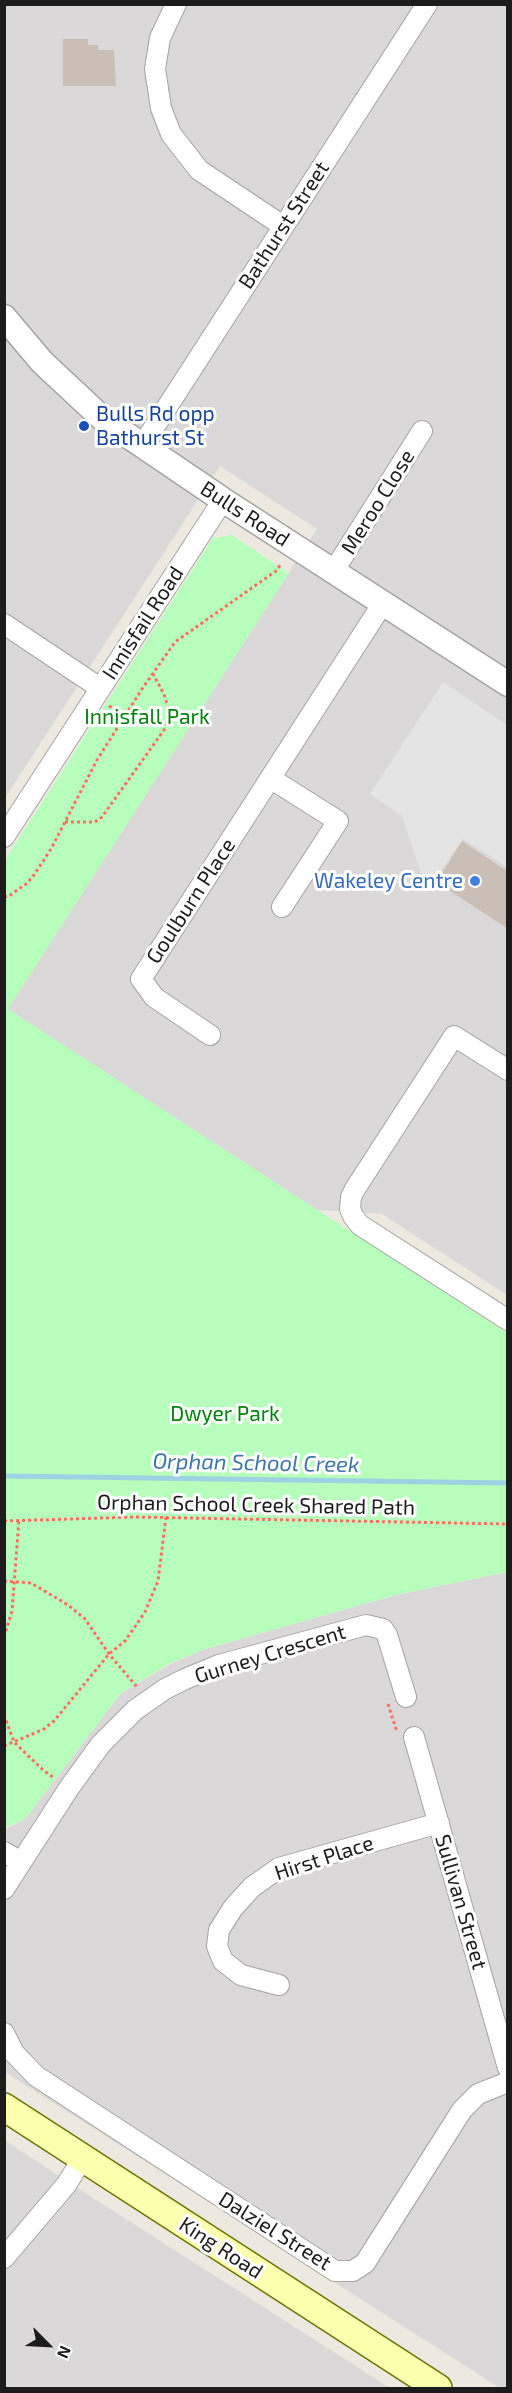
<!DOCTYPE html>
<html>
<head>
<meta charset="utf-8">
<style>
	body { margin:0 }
	#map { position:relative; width:512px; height:2393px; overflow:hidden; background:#eee9e0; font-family:"Exo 2",sans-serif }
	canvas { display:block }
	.frame { position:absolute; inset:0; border:6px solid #1c1c1c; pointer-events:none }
	.north { position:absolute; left:18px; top:2315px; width:60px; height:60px; -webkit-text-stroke:4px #fff; paint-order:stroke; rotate:114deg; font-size:16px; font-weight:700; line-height:24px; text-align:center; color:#1c1c1c }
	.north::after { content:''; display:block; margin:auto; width:21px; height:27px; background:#1c1c1c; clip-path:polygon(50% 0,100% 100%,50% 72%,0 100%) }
</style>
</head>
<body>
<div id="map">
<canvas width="512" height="2393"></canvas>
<div class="frame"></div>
<div class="north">N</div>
</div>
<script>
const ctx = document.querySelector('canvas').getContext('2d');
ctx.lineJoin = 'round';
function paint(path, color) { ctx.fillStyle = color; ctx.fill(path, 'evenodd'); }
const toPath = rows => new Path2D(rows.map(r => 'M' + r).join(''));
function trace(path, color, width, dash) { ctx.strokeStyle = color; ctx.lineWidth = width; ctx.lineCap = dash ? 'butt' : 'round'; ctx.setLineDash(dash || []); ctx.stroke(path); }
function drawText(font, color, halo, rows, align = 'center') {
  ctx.font = font + ' "Exo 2",sans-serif'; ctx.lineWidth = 6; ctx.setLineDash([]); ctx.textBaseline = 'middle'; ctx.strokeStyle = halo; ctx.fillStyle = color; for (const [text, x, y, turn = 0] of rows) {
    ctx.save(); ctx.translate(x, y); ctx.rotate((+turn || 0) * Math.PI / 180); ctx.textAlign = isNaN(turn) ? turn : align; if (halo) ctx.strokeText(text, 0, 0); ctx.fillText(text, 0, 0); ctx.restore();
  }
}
paint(toPath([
	[5,5,507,5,507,1295,382,1214,317,1210,7,1009,317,529,220,466,5,798],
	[507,1572,507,2388,500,2388,5,2072,4,1830,25,1819,121,1693,167,1666,202,1650,396,1595],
	[4,2140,90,2196,390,2388,5,2388]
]), '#dad8d8');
paint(toPath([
	[232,535,289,573,8,1009,507,1333,507,1572,396,1595,202,1650,167,1665,121,1693,25,1819,6,1827,4,1826,5,860,213,538]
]), '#b7febc');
paint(toPath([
	[443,682,507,725,507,867,463,839,438,874,423,879,402,816,370,794]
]), '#e4e4e4');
trace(toPath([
	[4,1476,508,1483]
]), '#9cd2e1', 5);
paint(toPath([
	[63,39,88,39,88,45,98,45,98,50,114,50,116,86,63,86],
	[462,841,507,871,507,928,444,887,441,875]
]), '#cabfb6');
const minor = toPath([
	[176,4,160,38,155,69,161,108,171,134,199,170,283,226],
	[142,446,427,4],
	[333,572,422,431],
	[4,624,100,688],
	[270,778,338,821,282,907],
	[4,837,223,500],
	[210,1035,154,997,141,979,383,603],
	[508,1070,454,1036,355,1189,351,1197,350,1209,353,1216,360,1225,508,1320],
	[414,1737,508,2068],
	[4,1852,21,1862],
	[4,1889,69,1788,101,1744,135,1710,165,1689,185,1679,219,1665,366,1625,383,1629,387,1635,406,1697],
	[279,1985,241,1975,223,1961,217,1946,219,1930,233,1908,252,1887,279,1868,439,1823],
	[4,2033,14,2053,36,2076,335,2271,353,2271,365,2263,462,2110,478,2094,508,2082],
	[4,2258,66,2185,83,2158]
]);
const tertiary = toPath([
	[4,317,42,362,102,418,223,500,508,684]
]);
const secondary = toPath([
	[4,2107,438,2388]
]);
trace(minor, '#a3a3a3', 22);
trace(tertiary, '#a3a3a3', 27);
trace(secondary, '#6a7500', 30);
trace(toPath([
	[109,706,126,715],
	[65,822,95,822,102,817,164,730,170,714,164,694,153,674],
	[4,897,9,896,26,884,34,875,51,849,97,760,142,689,175,642,276,571,281,564],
	[4,1521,135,1517,508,1524],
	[4,1581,31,1583,68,1605,85,1619,109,1654,137,1687],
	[4,1637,12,1611,19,1520],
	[388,1704,397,1732],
	[4,1715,14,1742,43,1770,54,1778],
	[4,1746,44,1729,54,1721,109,1654,125,1641,145,1612,158,1581,166,1517]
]), '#ff6f60', 3, [3, 3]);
trace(minor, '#fff', 20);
trace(tertiary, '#fff', 24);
trace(secondary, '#fcffad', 27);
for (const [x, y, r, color] of [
	[84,426,6,"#1a4fb4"],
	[475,881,6,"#3f7fe0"]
]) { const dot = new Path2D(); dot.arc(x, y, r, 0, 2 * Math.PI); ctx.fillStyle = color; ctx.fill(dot); trace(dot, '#fff', 2); }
drawText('21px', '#1c1c1c', '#fff', [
	["Bathurst Street",284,225,-57],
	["Meroo Close",378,502,-58],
	["Bulls Road",245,514,33],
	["Innisfail Road",143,623,-57],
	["Goulburn Place",191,901,-57],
	["Orphan School Creek Shared Path",256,1505,1],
	["Gurney Crescent",270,1654,-17],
	["Hirst Place",324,1858,-18],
	["Sullivan Street",461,1902,74],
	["Dalziel Street",275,2231,32],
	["King Road",221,2248,33]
]);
drawText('21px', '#164399', '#fff', [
	["Bulls Rd opp",96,414],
	["Bathurst St",96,438]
], 'left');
drawText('21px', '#01820a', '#fff', [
	["Innisfall Park",147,717],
	["Dwyer Park",225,1414]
]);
drawText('21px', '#366cbe', '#fff', [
	["Wakeley Centre",463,881]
], 'right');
drawText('italic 22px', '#3e76ab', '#fff', [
	["Orphan School Creek",256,1463,1]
]);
</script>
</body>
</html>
